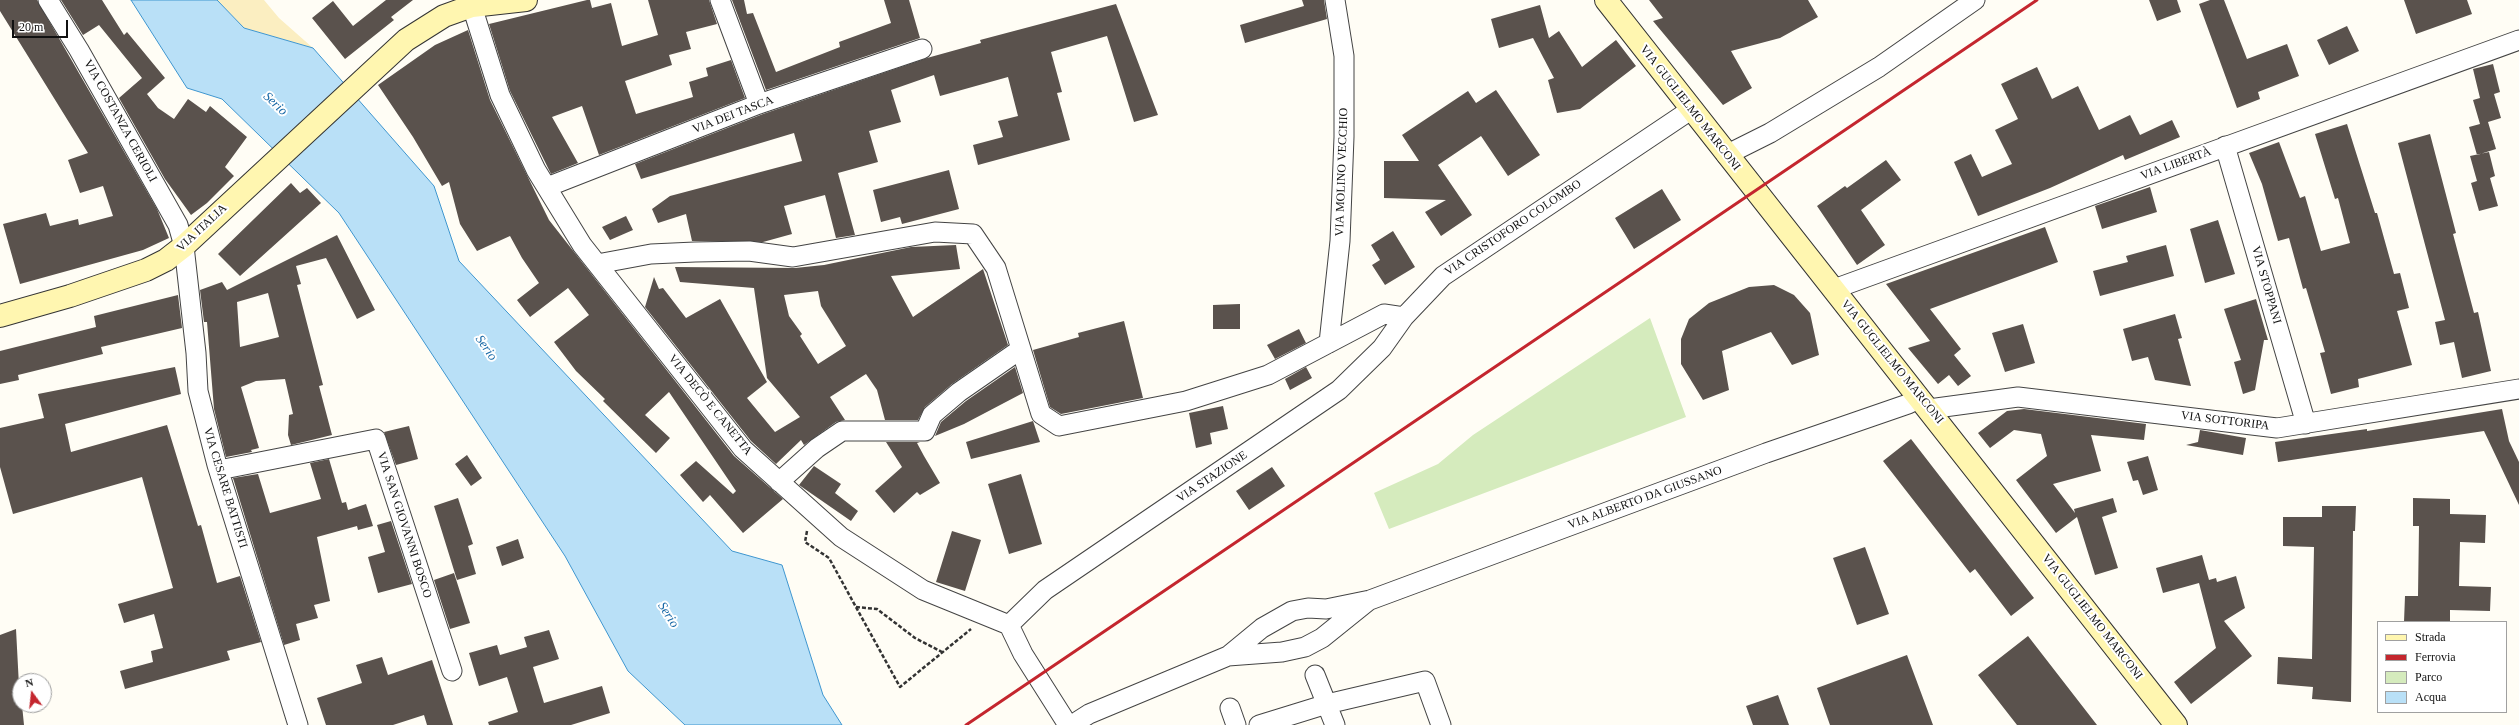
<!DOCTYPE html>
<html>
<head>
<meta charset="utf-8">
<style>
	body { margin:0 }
	#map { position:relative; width:2519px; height:725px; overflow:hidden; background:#fffdf5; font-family:Georgia,serif }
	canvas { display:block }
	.legend { position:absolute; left:2377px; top:621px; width:130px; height:92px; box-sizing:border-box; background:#fff; border:1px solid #a0a0a0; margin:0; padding:5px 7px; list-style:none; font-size:12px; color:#111 }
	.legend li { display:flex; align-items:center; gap:8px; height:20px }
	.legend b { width:20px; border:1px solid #a0a0a0 }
	.north { position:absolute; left:12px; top:673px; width:40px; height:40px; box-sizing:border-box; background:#fff; border:1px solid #a0a0a0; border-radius:50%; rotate:345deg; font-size:11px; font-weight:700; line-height:16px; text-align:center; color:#111 }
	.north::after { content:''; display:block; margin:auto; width:14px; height:18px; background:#c4262e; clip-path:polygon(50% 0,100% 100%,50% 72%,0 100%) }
	.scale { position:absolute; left:12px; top:20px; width:56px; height:18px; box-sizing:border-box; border:2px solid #111; border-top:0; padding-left:5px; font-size:12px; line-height:14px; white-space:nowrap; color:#111; -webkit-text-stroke:3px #fff; paint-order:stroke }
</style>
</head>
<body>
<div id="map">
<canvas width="2519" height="725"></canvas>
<ul class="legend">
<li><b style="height:5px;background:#fff6b0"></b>Strada</li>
<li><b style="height:5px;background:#c4262e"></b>Ferrovia</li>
<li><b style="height:11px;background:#d5ebbd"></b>Parco</li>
<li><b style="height:11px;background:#b9e0f7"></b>Acqua</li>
</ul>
<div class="north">N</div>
<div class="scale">20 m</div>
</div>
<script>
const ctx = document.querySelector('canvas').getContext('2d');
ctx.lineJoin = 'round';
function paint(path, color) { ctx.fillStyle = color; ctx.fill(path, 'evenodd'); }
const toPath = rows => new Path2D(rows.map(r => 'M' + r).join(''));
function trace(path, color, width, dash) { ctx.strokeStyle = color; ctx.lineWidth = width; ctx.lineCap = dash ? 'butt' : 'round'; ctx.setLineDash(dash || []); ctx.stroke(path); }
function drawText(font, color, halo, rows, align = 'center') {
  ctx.font = font + ' Georgia,serif'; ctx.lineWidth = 4; ctx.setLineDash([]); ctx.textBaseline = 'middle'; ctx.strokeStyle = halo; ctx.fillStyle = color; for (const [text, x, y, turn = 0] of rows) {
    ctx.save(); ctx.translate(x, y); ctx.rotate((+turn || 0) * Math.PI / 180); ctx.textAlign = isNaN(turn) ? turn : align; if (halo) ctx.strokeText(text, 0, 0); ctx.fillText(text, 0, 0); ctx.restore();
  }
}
paint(toPath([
	[1650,318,1686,417,1389,529,1374,493,1438,464,1473,435]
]), '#d5ebbd');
paint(toPath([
	[217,0,264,0,279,18,313,48,244,28]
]), '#fbeec1');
const water = toPath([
	[131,0,217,0,244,28,313,48,434,186,459,261,732,551,782,565,823,695,842,725,685,725,628,671,565,556,339,213,222,99,187,88,131,0]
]);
paint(water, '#b9e0f7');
trace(water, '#3f96cf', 1);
paint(toPath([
	[0,0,37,0,157,209,169,238,143,250,20,284,3,224,46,213,50,226,78,219,79,225,113,216,103,186,80,193,68,160,88,153,0,11],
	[61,0,102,0,124,35,127,32,165,78,147,94,158,108,174,119,188,99,206,112,210,106,247,137,225,167,234,176,207,203,191,215,165,179,119,98,142,78,99,25,83,35],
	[386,0,413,0,391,17,394,20,345,59,312,18,333,1,353,26],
	[587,0,590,0,592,8,611,3,622,46,658,35,648,0,709,0,717,24,686,32,691,49,669,55,672,65,625,81,636,114,693,97,689,82,708,76,706,68,731,60,745,98,599,155,582,106,552,117,578,163,551,174,510,91,489,24],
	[732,0,744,0,747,14,753,13,776,72,840,47,839,42,891,23,884,0,909,0,920,38,766,90],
	[1302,0,1324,0,1327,19,1245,43,1240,25,1304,6],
	[1649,0,1808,0,1818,17,1780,38,1731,51,1752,88,1723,105,1653,21,1663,18],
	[2149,0,2177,0,2181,12,2157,21],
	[2210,0,2224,0,2247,59,2287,44,2299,76,2258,92,2260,99,2237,108,2199,4],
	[2404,0,2467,0,2472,14,2416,34],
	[1116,4,1158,115,1134,122,1107,36,1051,52,1062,92,1057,93,1070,140,978,165,973,145,1003,137,998,121,1018,116,1008,77,940,96,934,75,891,90,901,122,869,131,878,162,838,173,855,235,836,238,825,195,784,206,792,234,763,242,692,241,686,214,658,223,652,209,670,196,802,161,794,133,641,179,635,164,763,114,927,58,981,43,980,40],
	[1540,5,1549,38,1559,31,1582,67,1616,40,1636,66,1580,109,1557,113,1548,80,1554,78,1533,38,1499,48,1491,19],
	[2347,26,2359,51,2329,65,2317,40],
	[468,30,490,100,549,220,734,456,783,499,743,533,710,495,703,502,680,475,696,461,733,494,736,491,669,392,645,415,670,438,656,453,603,401,605,399,576,371,554,342,589,315,568,288,530,317,517,300,539,283,522,258,510,236,477,251,460,224,449,182,442,186,413,137,378,85,435,45],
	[2493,64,2500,92,2494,94,2501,118,2488,122,2496,149,2477,155,2469,127,2480,124,2473,100,2480,98,2473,69],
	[2037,67,2052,99,2078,86,2099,130,2130,115,2140,135,2172,120,2180,137,2125,160,2123,155,2050,188,1978,216,1954,162,1971,154,1982,177,2012,164,1995,130,2018,119,2001,84],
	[1496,90,1540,155,1508,176,1481,136,1438,165,1472,215,1441,236,1425,212,1446,200,1384,198,1384,161,1419,161,1402,135,1468,91,1476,103],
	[2347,124,2375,213,2377,213,2394,274,2400,273,2409,308,2397,311,2412,365,2358,379,2359,387,2331,394,2320,353,2325,352,2306,288,2303,289,2289,238,2278,241,2262,184,2249,153,2279,142,2300,198,2305,196,2321,251,2350,243,2338,198,2335,199,2315,134],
	[2430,134,2456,233,2453,234,2474,313,2478,312,2491,371,2462,378,2454,342,2440,345,2435,322,2445,320,2398,143],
	[2489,152,2495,176,2490,178,2498,206,2479,211,2471,183,2477,181,2470,156],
	[1886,160,1901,180,1861,210,1885,245,1857,265,1817,206,1845,186,1847,188],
	[949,170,959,209,902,224,900,217,881,222,873,190],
	[291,183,300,193,307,188,321,203,240,276,218,254],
	[2150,187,2157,212,2102,229,2095,206],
	[1662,189,1681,220,1634,249,1615,218],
	[626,216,633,230,610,240,602,227],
	[2218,220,2235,274,2205,283,2190,229],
	[2045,227,2058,262,1930,309,1961,349,1954,355,1971,376,1958,386,1949,375,1938,384,1908,348,1930,341,1886,284],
	[1393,231,1415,267,1385,285,1372,265,1380,260,1371,245],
	[337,235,375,310,357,319,326,258,296,266,301,284,297,285,323,385,319,386,332,435,291,445,288,435,289,415,293,414,285,379,256,381,241,387,259,448,251,450,252,452,226,457,214,409,207,322,204,322,200,290,222,282,227,290],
	[268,293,279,337,240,347,237,302],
	[956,245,960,269,891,276,913,317,983,269,1008,345,952,384,925,407,918,420,885,420,877,390,866,374,830,397,845,420,836,422,804,445,801,440,776,464,751,441,645,307,654,277,659,289,663,288,686,318,720,299,767,382,747,398,775,432,800,417,767,378,754,288,680,282,675,267,795,268,824,265,911,247],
	[818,291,821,306,846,346,818,364,800,336,802,334,789,316,784,295],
	[2166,245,2174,276,2100,296,2093,271,2128,262,2126,256],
	[1774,285,1794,295,1810,313,1819,355,1792,365,1771,332,1722,351,1729,390,1703,400,1681,364,1681,339,1689,319,1709,303,1749,287],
	[178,295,182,328,101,347,103,354,18,375,19,380,0,384,0,351,96,327,94,316],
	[2256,299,2268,340,2264,340,2255,390,2243,394,2234,362,2241,360,2224,309],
	[1240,304,1240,329,1213,329,1213,305],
	[2175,314,2182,338,2178,339,2191,386,2155,380,2148,357,2132,361,2123,329],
	[1124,321,1143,398,1061,414,1050,407,1033,350,1079,337,1078,333],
	[2023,324,2035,363,2005,372,1992,333],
	[1299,329,1306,343,1275,359,1267,345],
	[175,367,181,394,65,424,71,452,167,425,198,526,201,525,217,583,240,576,261,642,227,651,230,660,125,689,120,671,153,662,151,651,163,648,154,614,124,623,118,604,173,588,142,477,13,514,0,467,0,428,44,418,38,394],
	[1015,367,1023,393,964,424,935,436,941,422,966,401],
	[1306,367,1312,378,1290,390,1285,379],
	[1223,406,1228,429,1210,433,1212,444,1196,448,1189,413],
	[2024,409,2146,424,2144,440,2091,435,2101,471,2053,484,2075,513,2074,509,2113,498,2117,512,2102,517,2118,568,2095,575,2077,517,2056,533,2016,480,2047,456,2041,434,2014,430,1990,448,1978,433,2007,411],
	[2502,409,2509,441,2519,462,2519,505,2484,431,2278,462,2275,442,2367,429,2367,431],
	[1033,421,1040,442,971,459,966,442],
	[409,426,418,459,396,465,384,432],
	[2200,430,2246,438,2243,455,2186,445,2198,442],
	[1911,439,2034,598,2011,616,1975,569,1970,573,1883,461],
	[886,442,920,442,917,443,924,456,940,483,920,495,917,492,894,513,875,491,902,467],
	[467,455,482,478,471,486,455,464],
	[2148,456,2158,490,2143,495,2138,480,2133,481,2127,462],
	[329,459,342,503,346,502,348,510,366,504,373,526,358,530,357,526,317,537,330,601,314,605,318,618,296,624,300,640,284,645,233,478,258,474,270,513,321,499,310,463],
	[814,466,841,484,835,493,858,511,851,521,799,485],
	[1272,467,1285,486,1249,510,1236,491],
	[1021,474,1042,544,1009,554,988,484],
	[458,498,473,544,468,546,476,574,457,580,434,506],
	[2413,498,2450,499,2450,514,2486,515,2485,543,2460,542,2459,586,2491,587,2490,611,2450,610,2450,622,2404,622,2405,596,2418,596,2419,526,2413,526],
	[2322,506,2356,506,2355,531,2353,531,2351,702,2312,699,2313,687,2277,684,2278,657,2312,659,2314,547,2283,546,2283,517,2322,517],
	[391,521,412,584,378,593,368,557,385,552,377,525],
	[952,531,981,540,965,591,936,582],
	[518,539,524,558,502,566,496,547],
	[1865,547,1889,614,1857,625,1833,558],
	[2202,555,2209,580,2216,578,2217,582,2236,576,2245,608,2224,621,2252,656,2191,704,2174,682,2216,648,2199,583,2163,593,2156,568],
	[454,573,470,623,450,629,434,580],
	[16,629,20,705,22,705,24,725,0,725,0,635],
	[549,630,559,659,533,667,544,703,602,686,610,713,571,725,489,725,488,722,518,712,507,677,479,686,469,653,497,645,500,655,527,647,524,637],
	[2028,636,2097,725,2017,725,1978,675],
	[1907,655,1933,725,1830,725,1817,688],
	[382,657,388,675,432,660,453,725,427,725,424,715,393,725,326,725,317,698,362,683,356,665],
	[1778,695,1789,725,1753,725,1746,706]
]), '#5a524d');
const street = toPath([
	[48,0,79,50,178,225,184,246,196,353,198,391,217,465,298,725],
	[470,0,500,95,536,170,582,245,743,449,841,537,923,590,1009,625,1023,654,1068,725],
	[720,0,759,104],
	[2225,146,2306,424],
	[1726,155,1770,133,1879,67,1975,0],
	[547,187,759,104,922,49],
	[597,264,651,254,695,252,749,251,793,257,935,232,973,234,996,268,1041,414,1059,426,1186,401,1268,375,1384,314,1404,317,1443,276,1692,109],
	[1834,289,2519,40],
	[1329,343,1340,241,1344,137,1344,56,1335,0],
	[1929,409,2018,397,2277,428,2519,389],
	[219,470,376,439,452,671],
	[779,482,817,448,842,431,925,431,932,415,959,392,1021,349],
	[1009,625,1045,590,1339,390,1382,348,1404,317],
	[1228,656,1282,652,1305,647,1322,638,1368,601],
	[1315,675,1335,725],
	[1230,708,1236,725],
	[1077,725,1078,721,1089,714,1228,656,1262,628,1292,611,1308,608,1326,609,1370,600,1766,453,1908,404,1920,398],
	[1259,725,1327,704,1425,681,1441,725]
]);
const secondary = toPath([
	[1606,0,2176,725],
	[0,316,70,296,146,270,166,260,184,246,406,40,444,16,472,6,526,0]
]);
trace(street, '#444', 21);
trace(secondary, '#333', 24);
trace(toPath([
	[807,531,805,542,829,558,900,687,971,629],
	[856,607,877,609,915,638,942,652]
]), '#333', 2.5, [4, 2]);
trace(street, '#fff', 19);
trace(secondary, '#fff6b0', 22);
trace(toPath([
	[966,725,2037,0]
]), '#c4262e', 3);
drawText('12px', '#111', '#fff', [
	["VIA GUGLIELMO MARCONI",1690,108,52],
	["VIA DEI TASCA",733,115,-21],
	["VIA COSTANZA CERIOLI",120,121,61],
	["VIA LIBERTÀ",2176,164,-20],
	["VIA MOLINO VECCHIO",1342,172,-88],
	["VIA ITALIA",202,228,-43],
	["VIA CRISTOFORO COLOMBO",1513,228,-34],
	["VIA STOPPANI",2266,285,74],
	["VIA GUGLIELMO MARCONI",1892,362,51],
	["VIA DECÒ E CANETTA",710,405,51],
	["VIA SOTTORIPA",2225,421,7],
	["VIA STAZIONE",1212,477,-34],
	["VIA CESARE BATTISTI",225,488,73],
	["VIA ALBERTO DA GIUSSANO",1645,498,-20],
	["VIA SAN GIOVANNI BOSCO",404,525,72],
	["VIA GUGLIELMO MARCONI",2092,617,52]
]);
drawText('italic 13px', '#1768a6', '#fff', [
	["Serio",275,104,43],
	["Serio",486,348,55],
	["Serio",668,615,58]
]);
</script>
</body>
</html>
